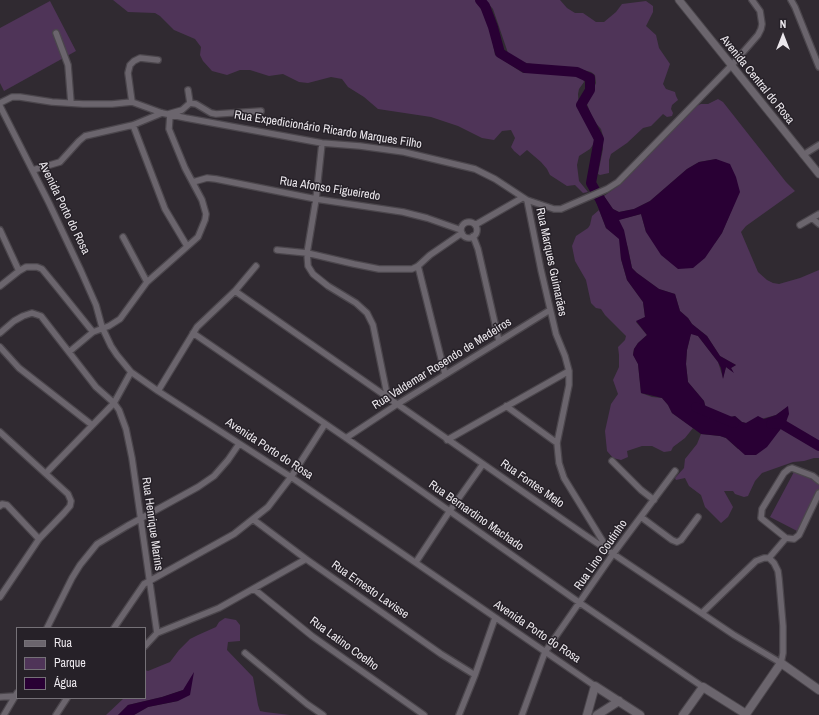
<!DOCTYPE html>
<html>
<head>
<meta charset="utf-8">
<style>
	body { margin:0 }
	#map { position:relative; width:819px; height:715px; overflow:hidden; background:#302a31; font-family:"Archivo Narrow",sans-serif }
	canvas { display:block }
	.legend { position:absolute; left:16px; top:627px; width:130px; height:72px; box-sizing:border-box; background:#262128; border:1px solid #757177; margin:0; padding:5px 7px; list-style:none; font-size:12px; color:#ece8ed }
	.legend li { display:flex; align-items:center; gap:8px; height:20px }
	.legend b { width:20px; border:1px solid #757177 }
	.north { position:absolute; left:763px; top:16px; width:40px; height:40px; -webkit-text-stroke:3px #262128; paint-order:stroke; rotate:0deg; font-size:11px; font-weight:700; line-height:16px; text-align:center; color:#ece8ed }
	.north::after { content:''; display:block; margin:auto; width:14px; height:18px; background:#ece8ed; clip-path:polygon(50% 0,100% 100%,50% 72%,0 100%) }
</style>
</head>
<body>
<div id="map">
<canvas width="819" height="715"></canvas>
<ul class="legend">
<li><b style="height:5px;background:#6b656d"></b>Rua</li>
<li><b style="height:11px;background:#4f3458"></b>Parque</li>
<li><b style="height:11px;background:#290034"></b>Água</li>
</ul>
<div class="north">N</div>
</div>
<script>
const ctx = document.querySelector('canvas').getContext('2d');
ctx.lineJoin = 'round';
function paint(path, color) { ctx.fillStyle = color; ctx.fill(path, 'evenodd'); }
const toPath = rows => new Path2D(rows.map(r => 'M' + r).join(''));
function trace(path, color, width, dash) { ctx.strokeStyle = color; ctx.lineWidth = width; ctx.lineCap = dash ? 'butt' : 'round'; ctx.setLineDash(dash || []); ctx.stroke(path); }
function drawText(font, color, halo, rows, align = 'center') {
  ctx.font = font + ' "Archivo Narrow",sans-serif'; ctx.lineWidth = 3; ctx.setLineDash([]); ctx.textBaseline = 'middle'; ctx.strokeStyle = halo; ctx.fillStyle = color; for (const [text, x, y, turn = 0] of rows) {
    ctx.save(); ctx.translate(x, y); ctx.rotate((+turn || 0) * Math.PI / 180); ctx.textAlign = isNaN(turn) ? turn : align; if (halo) ctx.strokeText(text, 0, 0); ctx.fillText(text, 0, 0); ctx.restore();
  }
}
paint(toPath([
	[113,0,475,0,485,15,492,38,495,55,523,73,536,72,573,73,578,75,583,79,584,82,579,89,578,94,579,110,580,113,587,122,595,142,590,149,579,156,577,165,579,181,588,192,583,193,575,185,567,186,550,175,547,169,541,162,527,150,520,156,514,151,511,147,515,138,511,130,502,131,494,140,482,138,458,126,431,117,378,109,364,97,348,87,342,79,331,77,308,83,299,82,283,74,269,76,250,70,240,70,227,75,212,71,203,61,200,55,201,47,195,39,174,30,160,16,155,13,128,12],
	[485,0,560,0,567,8,575,13,583,13,596,22,604,22,616,12,622,4,646,1,653,6,653,12,646,26,656,35,659,48,670,64,663,84,666,89,675,92,676,96,678,100,672,105,671,109,673,113,672,116,667,117,663,114,651,126,643,128,627,143,611,154,609,160,609,173,600,175,598,174,603,149,603,136,601,129,593,120,587,104,596,83,595,75,591,72,579,69,537,65,521,62,509,56,493,9],
	[50,1,76,51,4,91,0,83,0,28],
	[718,99,723,102,786,182,795,191,746,226,741,232,758,272,767,280,773,283,779,284,800,278,819,270,819,458,814,458,804,461,793,462,762,473,755,481,748,496,744,497,735,494,733,491,724,491,733,507,728,517,721,523,705,507,701,495,689,486,685,478,676,480,675,478,684,468,685,459,697,444,701,434,720,436,726,438,738,449,779,431,786,422,788,407,776,415,746,423,742,422,735,416,717,420,708,417,704,401,688,382,686,364,687,350,691,333,698,336,718,362,723,378,726,367,733,372,731,368,736,365,720,356,707,336,692,324,688,318,680,311,675,294,659,289,637,273,632,268,628,248,618,220,641,214,646,232,715,243,722,233,734,204,716,159,699,162,687,169,650,201,634,209,619,212,613,209,604,196,622,183,694,107,701,104,708,104],
	[599,210,606,228,620,239,621,259,627,280,643,302,645,317,636,322,647,335,638,343,634,349,633,354,638,364,641,393,652,397,662,398,668,405,672,413,693,428,685,438,673,447,671,451,664,452,652,446,642,446,627,451,628,457,621,460,613,458,607,451,605,431,611,404,618,394,613,380,619,367,619,355,618,347,625,340,626,336,605,315,601,309,596,308,591,303,586,280,575,261,572,246,576,236,588,228,590,225,592,216],
	[795,470,819,483,819,499,801,533,770,517],
	[225,618,236,620,240,625,240,641,228,642,227,650,253,677,258,705,260,711,265,712,290,715,134,715,148,707,178,701,183,690,162,697,128,705,118,715,106,715,124,698,145,698,145,670,148,671,170,662,179,650,190,639,198,635,216,627,219,622]
]), '#4f3458');
paint(toPath([
	[716,159,730,164,736,177,740,192,722,233,705,258,693,268,678,269,661,255,646,232,641,214,619,220,624,230,632,268,637,273,659,289,675,294,680,311,688,318,692,324,707,336,720,356,736,365,731,368,734,373,726,367,723,379,721,368,718,362,698,336,691,334,687,350,686,364,688,382,704,401,708,417,717,420,735,416,742,422,746,423,758,416,764,419,776,415,788,406,789,414,786,422,767,447,756,455,745,455,726,438,720,436,701,434,672,413,668,405,662,398,641,393,638,364,633,355,634,349,638,343,647,335,636,321,645,317,643,302,627,280,621,259,619,239,606,228,596,202,604,196,613,209,619,212,634,209,650,201,687,169,699,162],
	[194,672,190,695,178,701,148,707,134,715,118,715,128,705,162,697,183,690]
]), '#290034');
trace(toPath([
	[480,0,485,6,493,27,500,53,525,68,577,72,590,78,590,90,581,105,599,139,591,183,606,210],
	[696,407,734,423],
	[771,424,780,423,819,446]
]), '#290034', 10);
const minor = toPath([
	[791,0,795,7,819,67],
	[56,33,68,65,71,103],
	[188,90,190,103],
	[132,102,128,73,130,65,134,61,140,58,158,60],
	[0,103,12,97,20,97,52,102,83,104,112,104,132,102,162,113,186,118,322,143,360,146,404,152,475,169,495,179,527,200,554,209,561,209,607,189,618,182,731,66,758,35,761,29,762,24,760,11,752,0],
	[0,106,49,203,81,271,96,305,102,327,111,346,117,355,131,372,158,391,291,477,595,686],
	[168,114,182,110,190,103,196,104,211,113,216,114,261,111],
	[133,125,165,209,187,246],
	[322,143,316,199,307,253,354,264,379,269,412,269,418,266,430,255,462,233],
	[803,155,819,145],
	[33,170,60,162,79,141,85,136,133,125,162,113],
	[193,182,207,178,216,179,316,199,403,212,427,218,461,230],
	[527,200,541,270,556,334,565,356,569,371,569,385,557,443,559,463,564,478,607,548],
	[812,218,819,224],
	'461 230a8 8 0 1 1 16 0a8 8 0 1 1-16 0Z',
	[475,225,522,198],
	[800,225,819,214],
	[0,230,19,271],
	[473,236,478,249,499,341],
	[123,237,147,282],
	[277,250,307,253,308,266,313,274,328,286,356,303,367,313,373,325,388,399],
	[418,266,445,374],
	[0,286,19,271,26,267,37,267,42,269,56,286,93,332],
	[235,291,585,535,734,635,781,663,783,653,783,626,779,579,778,571,774,563,769,558,764,558,756,561,702,613],
	[0,333,14,321,23,316,32,313,41,316,96,387,114,403,119,410,126,429,132,458,157,633],
	[193,333,346,438,580,603,703,687],
	[0,347,19,368,92,425],
	[69,352,93,332,109,326,120,319,147,282,198,237,205,220,206,214,202,200,185,168,169,129,170,115],
	[158,391,197,327,235,291,256,266],
	[506,406,557,443],
	[0,432,68,494,71,501,70,506,64,513,39,539,0,597],
	[346,438,396,405,550,310],
	[447,440,569,371],
	[612,461,641,490,654,500],
	[46,473,114,403,131,372],
	[819,481,813,476,792,468,789,469,784,473,762,509,761,518,786,538,794,539,799,535,819,493],
	[0,506,2,504,7,505,39,539],
	[641,517,672,540,677,542,681,540,698,517],
	[254,520,306,559,441,654,475,675],
	[769,558,786,538],
	[416,562,449,512,483,464],
	[254,589,312,636,424,715],
	[47,628,72,578,80,565,97,544,127,526,198,487,214,476,228,460,239,444],
	[114,628,144,584,234,534,268,507,291,477,325,424],
	[145,646,157,633,219,608,306,559],
	[245,653,307,704,323,715],
	[0,697,15,696],
	[4,715,17,693],
	[56,715,67,698],
	[459,715,475,675,495,618],
	[522,715,545,652,613,554,675,471]
]);
const tertiary = toPath([
	[679,0,819,174]
]);
const secondary = toPath([
	[587,715,595,686,640,715],
	[597,715,619,701],
	[683,715,703,687,746,714,781,663,819,690]
]);
trace(minor, '#4b464c', 8);
trace(tertiary, '#4b464c', 9);
trace(secondary, '#4b464c', 10);
trace(minor, '#6b656d', 5.5);
trace(tertiary, '#6b656d', 7);
trace(secondary, '#6b656d', 8);
drawText('12px', '#ece8ed', '#262128', [
	["Avenida Central do Rosa",757,80,51],
	["Rua Expedicionário Ricardo Marques Filho",328,130,9],
	["Rua Afonso Figueiredo",330,189,9],
	["Avenida Porto do Rosa",64,208,64],
	["Rua Marques Guimarães",551,262,78],
	["Rua Valdemar Rosendo de Medeiros",442,364,-32],
	["Avenida Porto do Rosa",269,449,33],
	["Rua Fontes Melo",532,484,35],
	["Rua Bernardino Machado",476,516,35],
	["Rua Henrique Marins",152,524,82],
	["Rua Lino Coutinho",601,555,-55],
	["Rua Ernesto Lavisse",370,590,35],
	["Avenida Porto do Rosa",537,632,34],
	["Rua Latino Coelho",344,644,36]
]);
</script>
</body>
</html>
